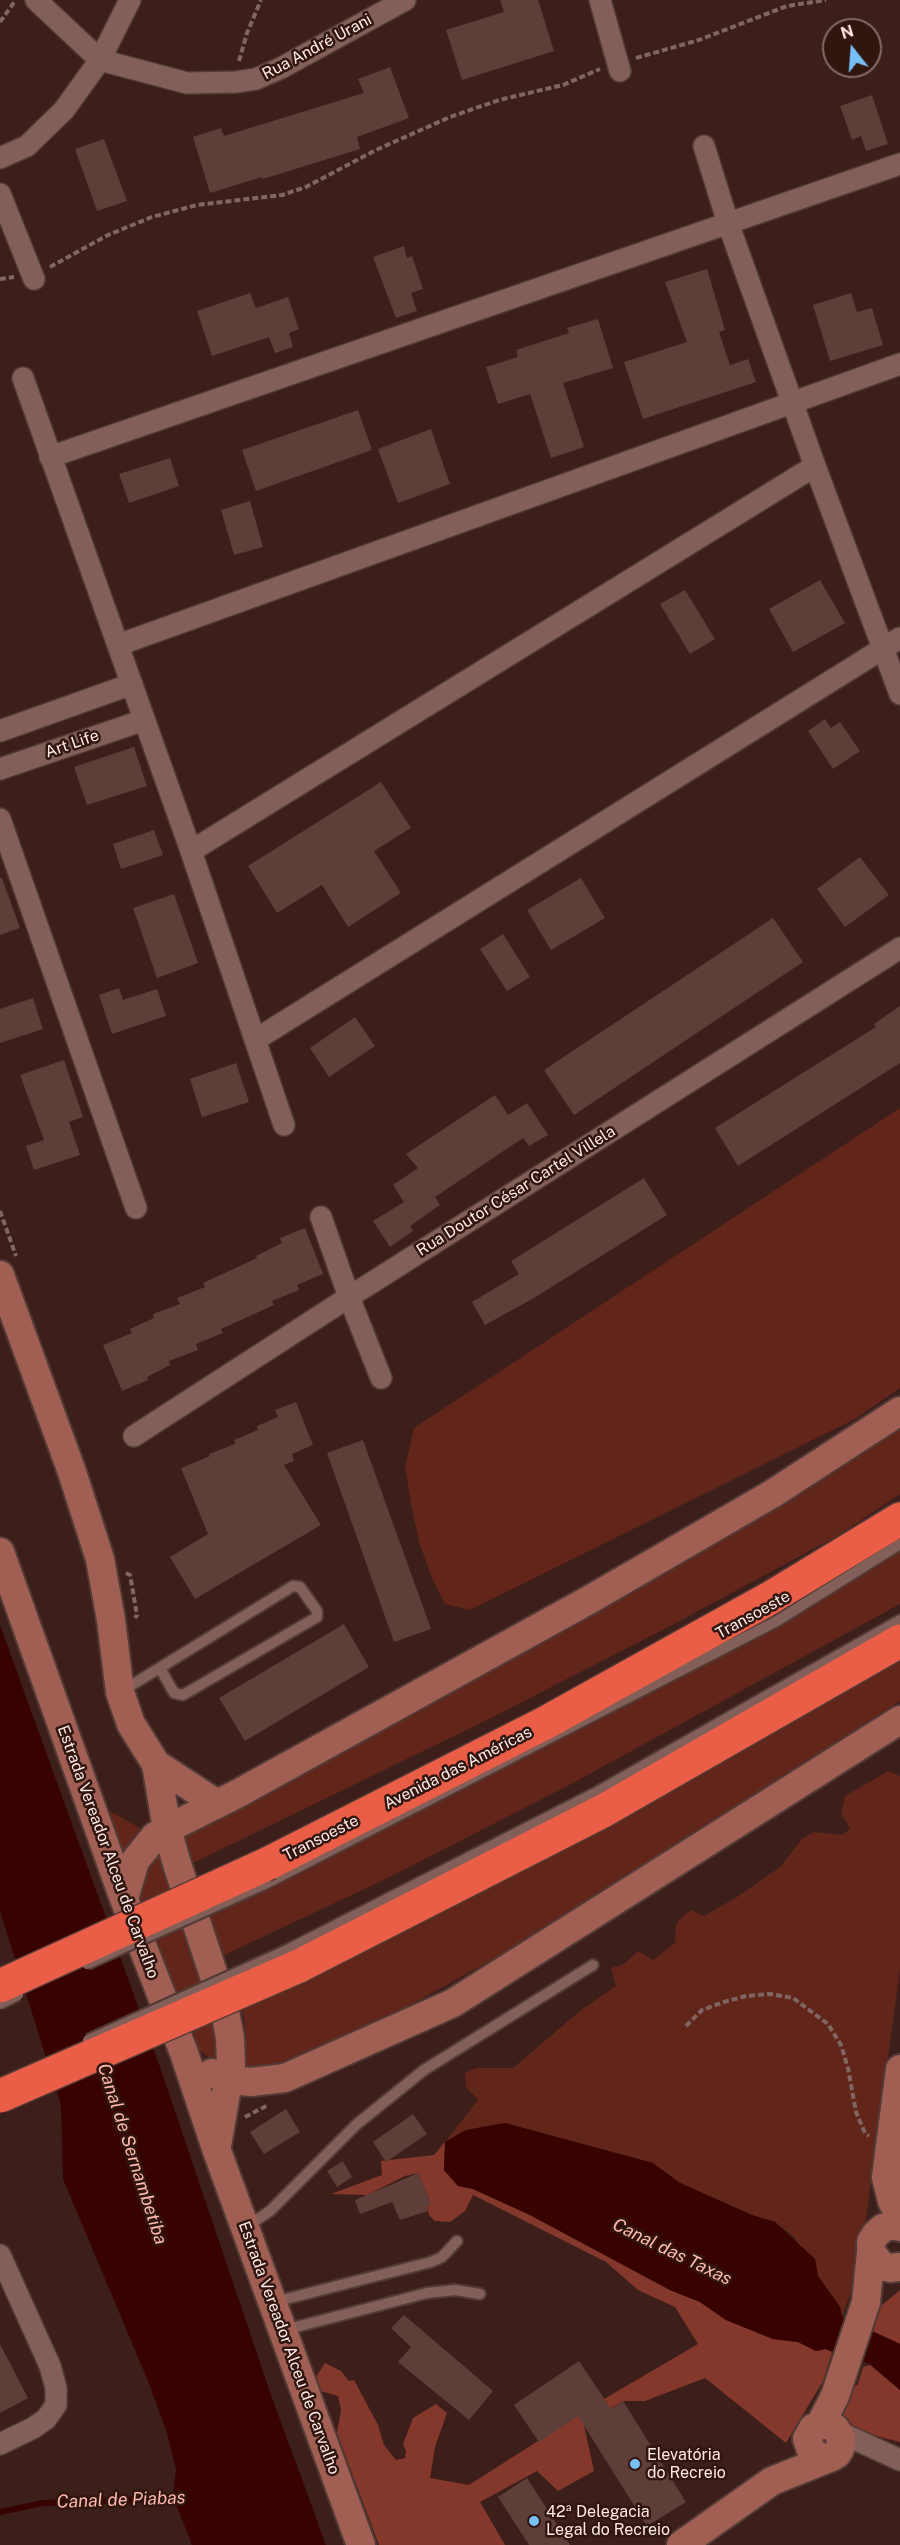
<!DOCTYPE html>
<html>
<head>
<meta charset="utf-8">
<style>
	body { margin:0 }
	#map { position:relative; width:900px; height:2545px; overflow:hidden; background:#3c1f1a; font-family:"Public Sans",sans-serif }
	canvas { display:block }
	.north { position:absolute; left:822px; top:18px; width:60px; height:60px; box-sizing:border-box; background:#311610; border:2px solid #836b66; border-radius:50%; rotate:343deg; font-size:16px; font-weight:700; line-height:24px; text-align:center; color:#feeae6 }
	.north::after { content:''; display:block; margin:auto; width:21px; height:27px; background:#76c0f6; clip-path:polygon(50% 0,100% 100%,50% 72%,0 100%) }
</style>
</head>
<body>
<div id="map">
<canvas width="900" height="2545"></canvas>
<div class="north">N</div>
</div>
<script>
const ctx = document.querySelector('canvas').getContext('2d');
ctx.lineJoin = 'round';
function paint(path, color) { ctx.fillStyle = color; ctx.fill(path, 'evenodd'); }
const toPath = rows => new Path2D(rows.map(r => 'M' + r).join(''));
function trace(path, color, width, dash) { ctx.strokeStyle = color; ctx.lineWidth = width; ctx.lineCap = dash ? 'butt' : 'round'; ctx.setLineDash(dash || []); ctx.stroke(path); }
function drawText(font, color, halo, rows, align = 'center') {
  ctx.font = font + ' "Public Sans",sans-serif'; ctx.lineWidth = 5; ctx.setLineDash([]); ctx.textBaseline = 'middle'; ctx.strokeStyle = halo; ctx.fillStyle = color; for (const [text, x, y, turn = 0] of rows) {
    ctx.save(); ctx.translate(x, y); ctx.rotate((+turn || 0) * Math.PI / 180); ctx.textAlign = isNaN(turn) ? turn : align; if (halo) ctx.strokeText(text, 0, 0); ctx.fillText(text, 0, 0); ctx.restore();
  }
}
paint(toPath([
	[900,1108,900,1388,855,1419,470,1610,445,1604,432,1578,419,1542,411,1504,405,1467,414,1428],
	[900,1428,900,1494,839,1535,676,1623,489,1719,189,1865,172,1833,251,1797,410,1717,505,1659,807,1487],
	[900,1547,900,1604,573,1783,388,1878,222,1956,209,1914,513,1762],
	[900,1651,900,1701,677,1844,497,1957,403,2009,281,2068,242,2072,246,2041,244,2018,236,1999],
	[888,1771,900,1776,900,1970,859,2269,842,2317,840,2307,818,2276,815,2259,801,2248,794,2237,775,2222,752,2215,680,2183,653,2163,505,2123,466,2130,445,2142,478,2100,466,2087,465,2073,476,2068,513,2068,581,2010,616,1986,611,1968,624,1964,638,1951,653,1960,675,1943,676,1924,684,1915,692,1910,704,1916,737,1897,780,1867,802,1839,814,1832,843,1835,850,1828,841,1814,845,1796],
	[99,1805,140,1828,120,1860],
	[156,1844,218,2010,222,2066,197,2049,163,1974,139,1897,145,1855]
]), '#62251a');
paint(toPath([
	[445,2142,444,2170,458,2186,473,2189,530,2215,670,2290,700,2302,726,2320,773,2339,798,2342,816,2351,825,2349,832,2352,823,2381,786,2443,705,2378,645,2401,623,2401,584,2425,594,2471,558,2491,537,2471,480,2502,505,2545,379,2545,337,2433,341,2410,338,2396,317,2390,316,2377,325,2363,341,2371,349,2381,354,2380,378,2425,384,2445,396,2460,405,2458,406,2451,403,2444,413,2418,436,2404,447,2413,435,2447,430,2478,469,2485,604,2399,698,2344,675,2307,638,2290,606,2262,473,2195,465,2211,450,2222,435,2221,429,2215,427,2206,431,2204,418,2173,405,2176,367,2195,331,2194,382,2175,381,2161,434,2155],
	[900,2290,900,2344,870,2330,875,2311],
	[870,2365,900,2390,900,2442,848,2429,842,2414,848,2393,858,2384,863,2367]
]), '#83382b');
paint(toPath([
	[0,1625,160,2067,270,2392,326,2545,192,2545,173,2497,176,2469,167,2433,148,2381,63,2179,61,2105,0,1911],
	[505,2123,653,2163,680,2183,752,2215,775,2222,815,2259,818,2276,840,2307,842,2317,900,2344,900,2390,870,2364,825,2349,816,2351,798,2342,773,2339,726,2320,700,2302,670,2290,530,2215,473,2189,458,2186,444,2170,445,2142,466,2130]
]), '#380200');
trace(toPath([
	[0,2512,43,2503,181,2498]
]), '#380200', 6);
paint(toPath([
	[500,0,538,0,554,51,462,80,446,30,504,12],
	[390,67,409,118,357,137,360,149,263,179,262,177,210,193,193,137,221,128,224,136,364,93,358,79],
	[872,95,888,144,866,151,861,136,852,140,840,106],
	[104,139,127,201,97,211,75,149],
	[404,246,407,258,412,256,423,289,411,293,417,311,396,318,373,257],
	[707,269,725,330,719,332,730,365,748,359,756,382,643,419,624,362,687,342,665,282],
	[250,293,256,308,288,297,299,329,289,333,293,347,275,353,269,337,212,356,197,311],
	[851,293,857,312,872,308,883,345,830,361,813,305],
	[598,319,613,368,563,383,584,447,551,458,530,394,498,404,486,367,518,357,516,350,569,333,567,328],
	[358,410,372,450,256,491,242,450],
	[431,429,450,484,398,503,378,449],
	[170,458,179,486,129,503,119,474],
	[250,501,263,547,234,555,221,510],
	[820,580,845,623,793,652,769,609],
	[685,590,715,639,690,654,660,604],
	[825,719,831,728,840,722,860,751,833,769,808,731],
	[134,747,147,786,87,805,74,767],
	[381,782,411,828,374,851,401,893,348,927,322,885,277,913,248,866],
	[154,830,163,855,121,869,113,844],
	[860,857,889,895,845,927,817,889],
	[0,878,2,878,20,928,0,935],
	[581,878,605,918,551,950,527,910],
	[174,894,198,963,157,978,133,908],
	[773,918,803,962,574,1115,544,1070],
	[503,934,530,977,507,991,480,949],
	[119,988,123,1000,157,989,166,1016,112,1034,99,995],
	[33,998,43,1029,0,1043,0,1009],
	[900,1006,900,1063,738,1166,715,1128,876,1027,874,1024],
	[355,1017,375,1046,329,1077,310,1048],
	[64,1060,83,1117,69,1122,80,1155,34,1170,26,1146,44,1140,20,1075],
	[236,1063,249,1102,202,1117,190,1079],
	[495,1095,508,1115,527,1103,548,1135,529,1146,523,1138,435,1197,440,1205,410,1226,413,1231,390,1247,373,1221,404,1202,393,1185,418,1168,406,1154],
	[644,1178,667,1215,534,1298,485,1325,472,1302,519,1274,511,1261],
	[305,1228,323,1274,297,1285,299,1290,272,1301,274,1305,221,1329,223,1333,196,1344,198,1350,169,1361,170,1365,147,1377,148,1380,122,1391,103,1345,132,1333,130,1329,154,1318,153,1314,180,1304,177,1298,205,1287,203,1283,257,1258,256,1256,282,1243,280,1238],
	[296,1402,313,1445,292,1454,294,1461,284,1465,321,1525,195,1599,170,1557,208,1534,181,1468,210,1456,209,1454,235,1444,234,1440,258,1430,257,1426,278,1417,275,1410],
	[363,1440,431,1629,394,1642,327,1453],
	[344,1624,369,1667,245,1741,219,1698],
	[286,2109,300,2132,264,2154,250,2132],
	[413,2114,427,2134,386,2162,373,2142],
	[343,2161,352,2177,337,2187,327,2171],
	[418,2173,431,2204,427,2206,428,2211,400,2220,392,2202,360,2214,355,2200],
	[404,2315,493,2391,469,2420,398,2362,411,2347,391,2328],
	[0,2344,28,2398,0,2413],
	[579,2361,611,2409,623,2401,686,2502,647,2526,578,2416,539,2442,514,2405],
	[527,2478,570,2545,529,2545,498,2497]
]), '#5e3e38');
const lane = toPath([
	[122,1691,293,1586,300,1587,317,1611,317,1617,183,1695,174,1693,160,1668],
	[267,1883,777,1621,900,1544],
	[287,1950,595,1793,900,1620],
	[246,2227,270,2211,357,2124,424,2070,593,1965],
	[274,2302,431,2262,442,2257,457,2241],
	[284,2330,427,2293,455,2290,480,2294]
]);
const street = toPath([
	[36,0,100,60,187,83,236,82,256,79,281,68,405,0],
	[600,0,620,71],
	[704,146,728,223,815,466,900,694],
	[0,158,27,146,64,110,100,60,130,0],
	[0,194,34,279],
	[23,378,191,851,284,1125],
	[50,457,900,164],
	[118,645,900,364],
	[0,731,132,684],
	[0,769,144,720],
	[0,819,136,1208],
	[191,851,815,466],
	[255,1040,900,638],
	[321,1217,349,1297,381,1378],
	[134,1436,349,1297,900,948],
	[0,2255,50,2366,56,2388,56,2405,46,2419,33,2428,0,2444],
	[839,2432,900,2460]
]);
const secondary = toPath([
	[0,1275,72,1472,100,1559,111,1620,120,1692,131,1724,156,1764,167,1829,177,1864,224,2006,230,2038,231,2064,217,2146],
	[0,1552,124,1899,184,2053,217,2151,361,2545],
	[156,1764,217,1804],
	[124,1899,135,1861,155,1836,167,1829,237,1794,589,1600,772,1494,900,1411],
	[900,2069,886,2177,892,2201,900,2216],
	[212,2073,230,2080,251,2082,285,2078,453,2003,900,1720],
	[900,2227,892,2225,883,2228,876,2234,871,2242,871,2252,882,2266,890,2268,900,2267],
	[820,2425,835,2396,866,2302,871,2252],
	[681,2545,772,2481,832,2457,837,2454,840,2449,841,2437,835,2428,825,2424,813,2428,807,2439,812,2453,826,2459]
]);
const highway = toPath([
	[269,1863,545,1723,770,1598,900,1519],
	[299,1966,603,1811,900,1641]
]);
trace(lane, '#523a36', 14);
trace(street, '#523a36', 24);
trace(secondary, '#523a36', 32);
trace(highway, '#523a36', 36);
trace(toPath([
	[0,22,15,1],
	[636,58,699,40,787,6,826,0],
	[239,61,247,33,261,0],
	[50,267,108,235,152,217,197,205,282,195,306,187,376,150,450,117,499,100,563,85,600,69],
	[0,279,14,277],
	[0,1211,16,1256],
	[126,1573,130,1575,137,1615,135,1618],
	[686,2026,702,2010,724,2002,746,1996,770,1994,793,1998,828,2024,841,2045,848,2068,856,2112,865,2133,869,2136],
	[245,2117,268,2105]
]), '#806662', 4, [6, 3]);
trace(lane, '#826059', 10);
trace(street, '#826059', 21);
trace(secondary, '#a15f54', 28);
trace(highway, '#ea5e47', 33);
const laneBridge = toPath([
	[87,1964,267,1883],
	[0,2004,18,1995],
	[88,2040,287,1950]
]);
const highwayBridge = toPath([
	[0,1986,269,1863],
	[0,2096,299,1966]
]);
trace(laneBridge, '#523a36', 14, []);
trace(highwayBridge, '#523a36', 36, []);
trace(laneBridge, '#826059', 10);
trace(highwayBridge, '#ea5e47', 33);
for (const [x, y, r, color] of [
	[635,2464,6,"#76c0f6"],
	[534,2521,6,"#76c0f6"]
]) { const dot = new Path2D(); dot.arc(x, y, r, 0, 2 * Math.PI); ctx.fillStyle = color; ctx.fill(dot); trace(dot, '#311610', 2); }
drawText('16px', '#feeae6', '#311610', [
	["Rua André Urani",317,47,-28],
	["Art Life",72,744,-19],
	["Rua Doutor César Cartel Villela",516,1191,-32],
	["Transoeste",753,1615,-29],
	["Avenida das Américas",458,1768,-27],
	["Transoeste",321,1838,-27],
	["Estrada Vereador Alceu de Carvalho",108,1852,70],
	["Estrada Vereador Alceu de Carvalho",289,2348,70]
]);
drawText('16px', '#feeae6', '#311610', [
	["Elevatória",647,2455],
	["do Recreio",647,2473],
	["42ª Delegacia",546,2512],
	["Legal do Recreio",546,2530]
], 'left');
drawText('italic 18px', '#febaac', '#311610', [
	["Canal de Sernambetiba",132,2154,72],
	["Canal das Taxas",672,2252,26],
	["Canal de Piabas",121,2500,-2]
]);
</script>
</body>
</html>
